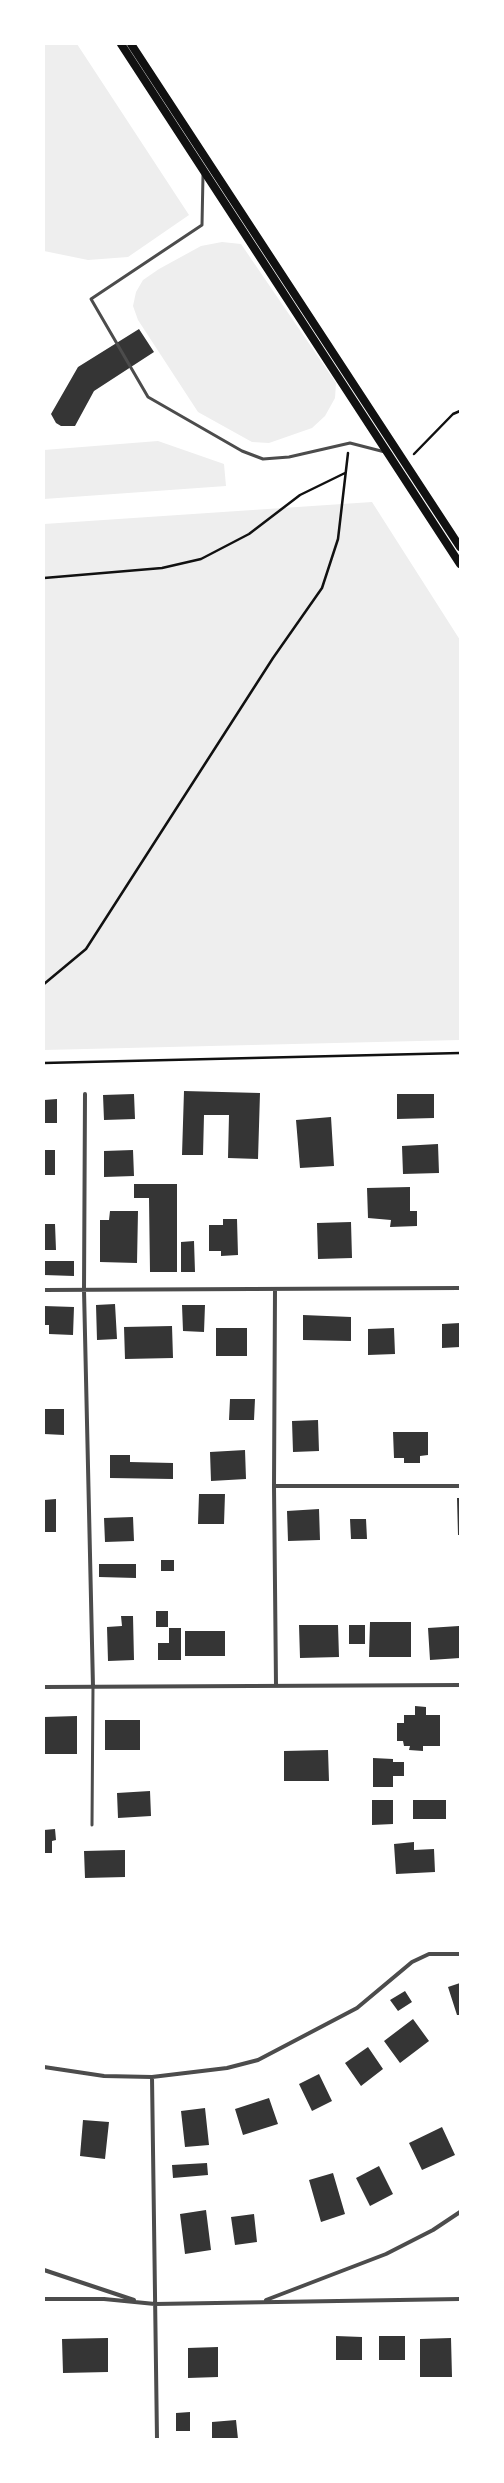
<!DOCTYPE html>
<html>
<head>
<meta charset="utf-8">
<style>
	body { margin:0 }
	#map { position:relative; width:504px; height:2483px; overflow:hidden; background:#fff; font-family:"Noto Sans",sans-serif }
	canvas { display:block }
	.frame { position:absolute; inset:0; border:45px solid #fff; pointer-events:none }
</style>
</head>
<body>
<div id="map">
<canvas width="504" height="2483"></canvas>
<div class="frame"></div>
</div>
<script>
const ctx = document.querySelector('canvas').getContext('2d');
ctx.lineJoin = 'round';
function paint(path, color) { ctx.fillStyle = color; ctx.fill(path, 'evenodd'); }
const toPath = rows => new Path2D(rows.map(r => 'M' + r).join(''));
function trace(path, color, width, dash) { ctx.strokeStyle = color; ctx.lineWidth = width; ctx.lineCap = dash ? 'butt' : 'round'; ctx.setLineDash(dash || []); ctx.stroke(path); }
paint(toPath([
	[44,44,77,44,189,215,128,257,88,260,44,251],
	[222,242,241,244,336,383,335,398,325,416,312,428,269,443,252,442,198,412,138,320,133,306,136,292,143,280,159,269,201,246],
	[158,441,224,464,226,486,44,499,44,450],
	[372,502,460,640,460,1040,44,1050,44,524]
]), '#eee');
paint(toPath([
	[139,329,154,352,94,391,75,426,61,426,56,423,51,414,78,367],
	[184,1091,260,1093,258,1159,228,1158,229,1115,204,1115,203,1155,182,1155],
	[134,1094,135,1119,104,1120,103,1095],
	[397,1094,434,1094,434,1118,397,1119],
	[57,1099,57,1123,44,1123,44,1100],
	[331,1117,334,1166,300,1168,296,1120],
	[438,1144,439,1173,403,1174,402,1146],
	[44,1150,55,1150,55,1175,44,1175],
	[133,1150,134,1176,104,1177,104,1151],
	[134,1184,177,1184,177,1272,150,1272,149,1198,134,1198],
	[410,1187,410,1211,417,1211,417,1226,390,1227,391,1220,368,1218,367,1188],
	[110,1211,138,1211,137,1263,100,1262,100,1220,109,1220],
	[223,1219,237,1219,238,1255,221,1256,221,1251,209,1251,209,1225,223,1225],
	[351,1222,352,1258,318,1259,317,1223],
	[44,1224,55,1224,56,1250,44,1250],
	[194,1241,195,1272,181,1272,181,1242],
	[44,1261,74,1261,74,1276,44,1275],
	[115,1304,117,1339,97,1340,96,1305],
	[182,1305,205,1305,204,1332,183,1331],
	[44,1306,74,1307,73,1335,49,1334,49,1325,44,1325],
	[303,1315,351,1317,351,1341,303,1340],
	[460,1323,460,1347,442,1348,442,1324],
	[172,1326,173,1358,125,1359,124,1327],
	[216,1328,247,1328,247,1356,216,1356],
	[394,1328,395,1354,368,1355,368,1329],
	[230,1399,255,1399,254,1420,229,1420],
	[44,1409,64,1409,64,1435,44,1434],
	[318,1420,319,1451,293,1452,292,1421],
	[393,1432,428,1432,428,1455,420,1456,420,1463,404,1463,404,1458,394,1458],
	[245,1450,246,1479,211,1481,210,1452],
	[110,1455,130,1455,130,1462,173,1463,173,1479,110,1478],
	[199,1494,225,1494,224,1524,198,1524],
	[457,1498,460,1498,460,1535,458,1535],
	[56,1499,56,1532,44,1532,44,1500],
	[319,1509,320,1540,288,1541,287,1511],
	[133,1517,134,1541,105,1542,104,1518],
	[350,1519,366,1519,367,1539,351,1539],
	[161,1560,174,1560,174,1571,161,1571],
	[99,1564,136,1564,136,1578,99,1577],
	[156,1611,168,1611,168,1627,156,1627],
	[121,1616,133,1616,134,1660,108,1661,107,1627,122,1626],
	[370,1622,411,1622,411,1657,369,1657],
	[299,1625,338,1625,339,1657,300,1658],
	[349,1625,365,1625,365,1644,349,1644],
	[459,1626,460,1658,430,1660,428,1628],
	[169,1628,181,1628,181,1660,158,1660,158,1643,169,1643],
	[185,1631,225,1631,225,1656,185,1656],
	[415,1706,426,1707,426,1715,440,1715,440,1746,423,1746,423,1751,409,1750,410,1746,404,1746,403,1741,397,1741,397,1723,404,1723,404,1715,415,1715],
	[77,1716,77,1754,44,1754,44,1717],
	[105,1720,140,1720,140,1750,105,1750],
	[328,1750,329,1781,284,1781,284,1751],
	[373,1758,393,1759,393,1762,404,1762,404,1776,393,1776,393,1787,373,1787],
	[150,1791,151,1816,118,1818,117,1793],
	[372,1800,393,1800,393,1824,372,1825],
	[413,1800,446,1800,446,1819,413,1819],
	[55,1829,56,1840,52,1841,52,1853,44,1853,44,1830],
	[414,1842,414,1850,434,1849,435,1872,396,1874,394,1844],
	[125,1850,125,1877,85,1878,84,1851],
	[460,1983,460,2015,457,2015,448,1987],
	[405,1991,412,2002,398,2011,390,2000],
	[413,2019,429,2041,400,2063,384,2041],
	[368,2047,383,2069,361,2086,345,2063],
	[319,2074,332,2101,312,2111,299,2084],
	[269,2098,278,2124,243,2135,235,2109],
	[205,2108,209,2145,185,2147,181,2111],
	[83,2120,109,2122,105,2159,80,2156],
	[442,2127,455,2155,422,2170,409,2143],
	[207,2163,208,2175,173,2178,172,2165],
	[379,2166,393,2194,370,2206,356,2178],
	[333,2173,345,2214,321,2222,309,2180],
	[206,2210,211,2250,185,2254,180,2214],
	[254,2214,257,2242,235,2245,231,2217],
	[336,2336,362,2337,362,2360,336,2360],
	[379,2336,405,2336,405,2360,379,2360],
	[108,2338,108,2372,63,2373,62,2339],
	[451,2338,452,2377,420,2377,420,2339],
	[218,2347,218,2377,188,2378,188,2348],
	[190,2412,190,2431,176,2431,176,2413],
	[236,2420,238,2439,212,2439,212,2422]
]), '#353535');
trace(toPath([
	[414,454,453,414,460,411],
	[44,578,162,568,201,559,249,534,300,495,345,473],
	[44,984,86,949,273,658,322,588,338,539,348,453],
	[44,1063,460,1053]
]), '#111', 2.5);
trace(toPath([
	[203,175,202,225,91,299,148,397,242,451,263,459,289,457,350,443,385,452],
	[92,1825,93,1687]
]), '#4c4c4c', 3);
trace(toPath([
	[85,1094,84,1290,93,1687],
	[44,1290,460,1288],
	[275,1290,274,1486,276,1685],
	[274,1486,460,1486],
	[44,1687,460,1685],
	[44,2067,104,2076,152,2077,227,2068,258,2060,357,2008,412,1962,429,1954,460,1954],
	[152,2077,157,2439],
	[44,2270,134,2300],
	[44,2299,104,2299,155,2304,460,2299],
	[266,2300,386,2254,433,2230,460,2212]
]), '#4c4c4c', 4);
trace(toPath([
	[121,44,460,564],
	[131,44,460,547]
]), '#111', 8);
</script>
</body>
</html>
